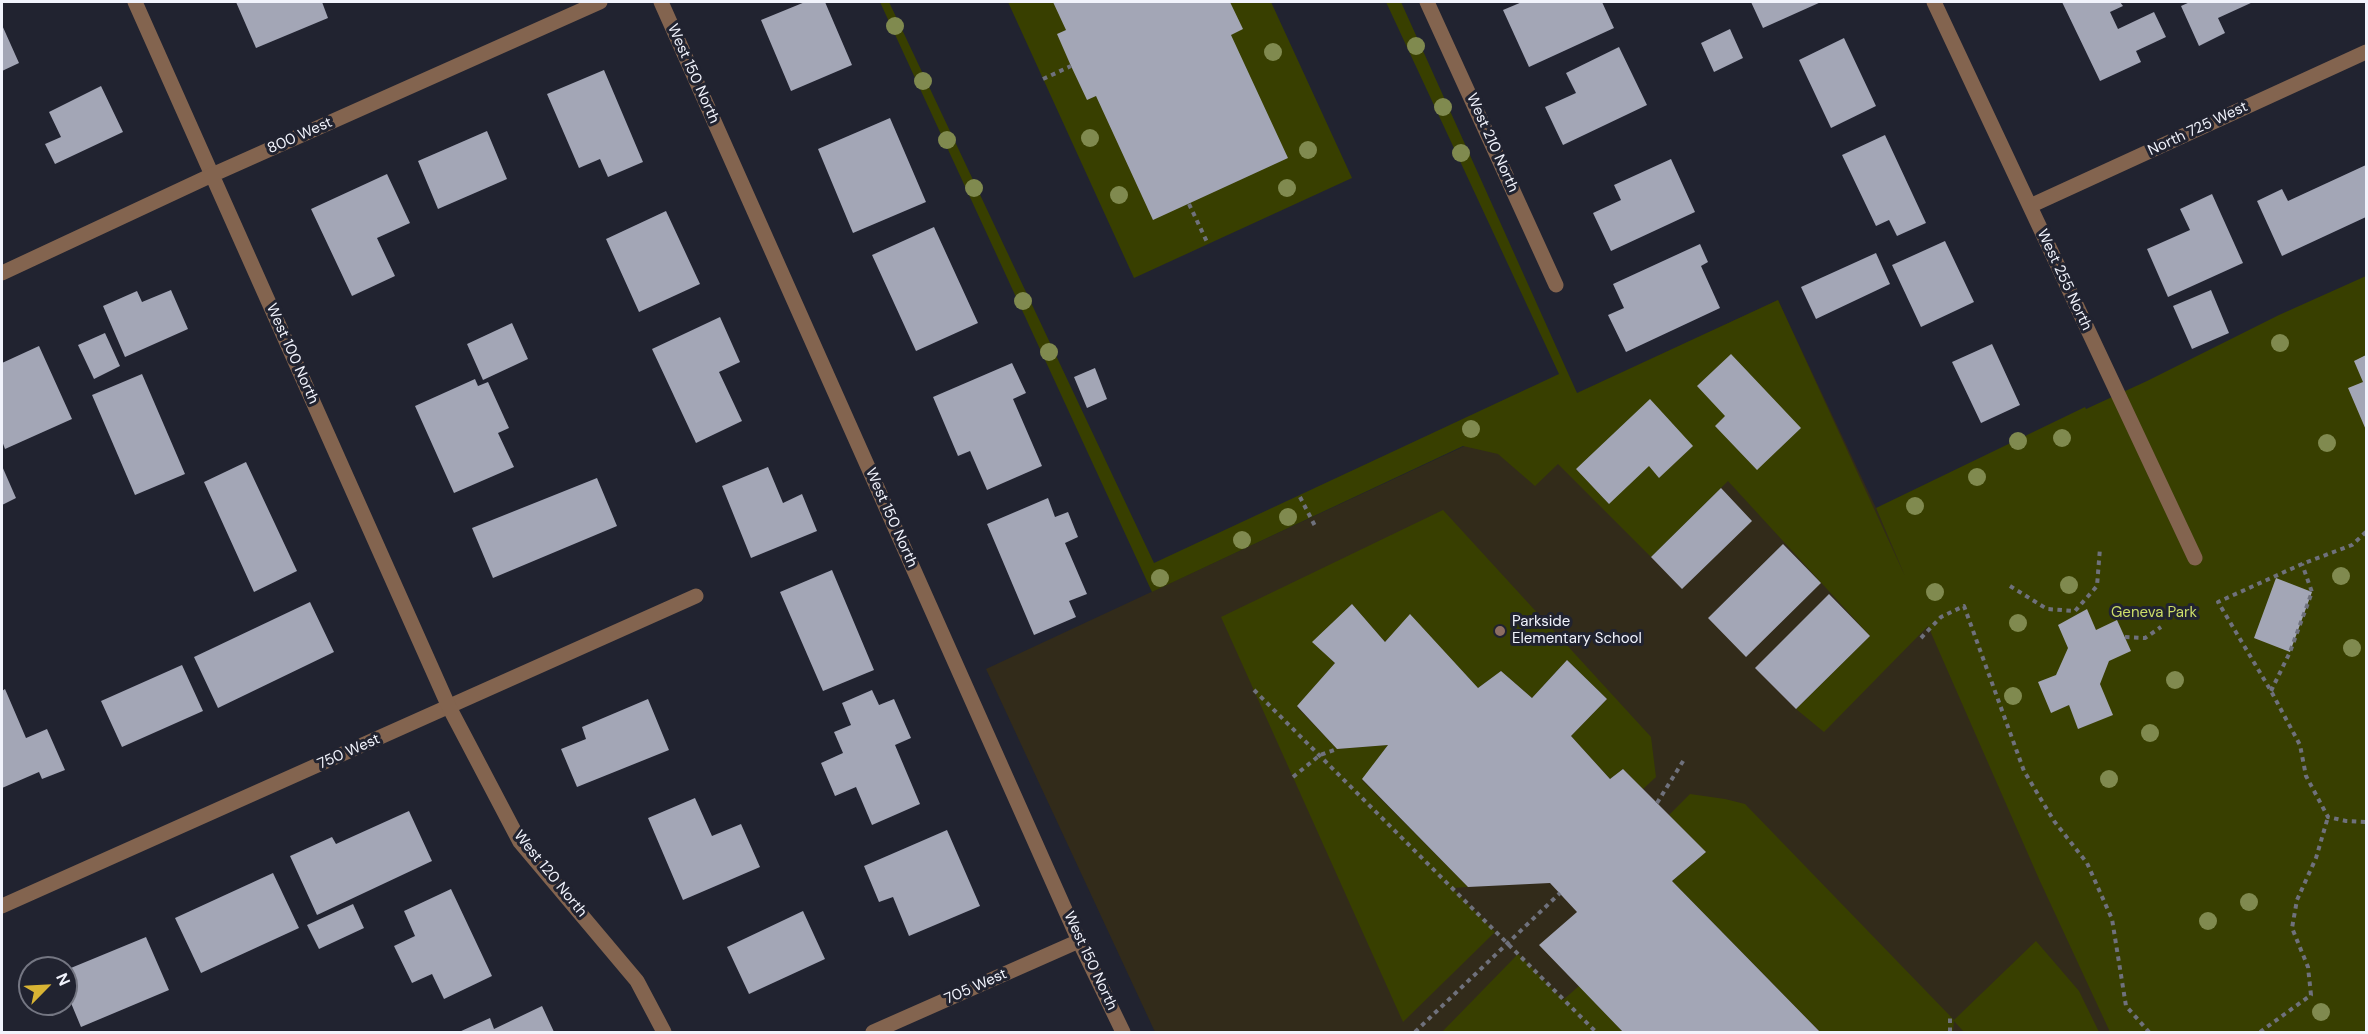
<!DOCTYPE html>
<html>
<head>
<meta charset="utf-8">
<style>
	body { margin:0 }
	#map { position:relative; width:2368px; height:1034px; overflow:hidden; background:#212330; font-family:"DM Sans",sans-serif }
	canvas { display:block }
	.frame { position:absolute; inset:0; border:3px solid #f1f3fc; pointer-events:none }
	.north { position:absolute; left:18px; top:956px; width:60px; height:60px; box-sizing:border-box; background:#212330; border:2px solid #747682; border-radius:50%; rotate:66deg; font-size:16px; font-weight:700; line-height:24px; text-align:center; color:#f1f3fc }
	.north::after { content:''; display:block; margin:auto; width:21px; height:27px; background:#d8b434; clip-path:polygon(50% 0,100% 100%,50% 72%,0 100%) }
</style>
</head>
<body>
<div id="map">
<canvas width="2368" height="1034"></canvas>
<div class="frame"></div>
<div class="north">N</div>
</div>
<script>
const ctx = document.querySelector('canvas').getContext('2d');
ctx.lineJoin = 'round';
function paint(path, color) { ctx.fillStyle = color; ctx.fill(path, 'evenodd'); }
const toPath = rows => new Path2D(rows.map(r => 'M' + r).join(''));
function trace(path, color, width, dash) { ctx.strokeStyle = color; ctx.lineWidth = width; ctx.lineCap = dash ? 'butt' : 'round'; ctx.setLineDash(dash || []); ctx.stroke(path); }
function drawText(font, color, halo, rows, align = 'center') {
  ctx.font = font + ' "DM Sans",sans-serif'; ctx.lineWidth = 6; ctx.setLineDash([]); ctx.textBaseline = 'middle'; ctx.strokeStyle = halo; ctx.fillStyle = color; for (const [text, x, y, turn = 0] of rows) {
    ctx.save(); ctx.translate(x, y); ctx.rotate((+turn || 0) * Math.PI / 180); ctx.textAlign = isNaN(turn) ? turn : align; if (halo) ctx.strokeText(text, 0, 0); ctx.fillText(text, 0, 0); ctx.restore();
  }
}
paint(toPath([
	[1778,300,1876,508,2113,1032,1155,1032,986,669]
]), '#322b1a');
paint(toPath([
	[880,2,889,2,1154,563,1559,374,1386,2,1401,2,1577,393,1778,300,1905,576,1876,508,2085,407,2086,409,2147,381,2279,315,2366,276,2366,1032,2110,1032,2039,879,1928,626,1824,732,1796,709,1870,636,1728,481,1651,557,1558,464,1535,486,1498,454,1463,446,1152,592],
	[1008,2,1271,2,1352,178,1134,278],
	[1443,510,1651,737,1656,777,1643,789,1623,769,1610,779,1571,736,1607,699,1567,660,1532,698,1501,671,1478,688,1410,615,1385,642,1352,604,1313,642,1335,663,1297,707,1337,749,1388,745,1362,780,1468,887,1452,888,1495,932,1403,1022,1221,617],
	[1690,794,1725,799,1745,804,1954,1020,2036,941,2079,991,2099,1032,1964,1032,1954,1021,1953,1032,1820,1032,1672,881,1706,852,1669,815],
	[1518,954,1563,1000,1579,986,1623,1032,1442,1032]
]), '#383f00');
paint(toPath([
	[236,2,322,2,328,18,256,48],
	[805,2,825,2,852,65,791,91,761,20],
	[1053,2,1230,2,1243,29,1231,35,1288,158,1153,220,1096,96,1087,100,1071,66,1057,34,1066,30],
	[1522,2,1602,2,1614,28,1529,67,1503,10],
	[1751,2,1821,2,1763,28],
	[2062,2,2120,2,2123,6,2110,12,2118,29,2154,12,2166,37,2136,51,2141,62,2100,81],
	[2190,2,2253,2,2218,18,2225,33,2199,46,2181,6],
	[2,25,19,63,2,71],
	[1730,29,1743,58,1714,72,1701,43],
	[1844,38,1876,106,1831,128,1799,60],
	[1619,47,1647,105,1563,145,1545,107,1576,93,1566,73],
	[604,70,643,162,608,177,600,159,579,168,547,94],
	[101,86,123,132,55,164,45,144,61,137,49,112],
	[890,118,926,202,853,233,818,149],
	[487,131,507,179,438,209,418,161],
	[1885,135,1926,223,1897,236,1889,220,1876,226,1842,155],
	[1671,159,1695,212,1611,251,1593,213,1621,200,1614,185],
	[2366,165,2366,217,2282,256,2257,201,2282,189,2288,201],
	[387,174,410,223,377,238,395,276,352,296,311,209],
	[2212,194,2243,263,2168,297,2147,249,2190,230,2180,209],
	[666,211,700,284,639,312,606,239],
	[934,227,978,323,916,351,872,255],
	[1945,241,1974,302,1921,327,1892,265],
	[1700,244,1708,262,1701,266,1720,308,1626,352,1608,315,1624,308,1613,284],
	[1876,253,1890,284,1816,319,1801,287],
	[171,290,188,329,125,357,103,306,137,291,142,302],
	[2211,290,2229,333,2192,349,2173,306],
	[720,317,740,362,719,372,742,421,696,443,652,349],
	[512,323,528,359,483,380,467,344],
	[105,333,120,366,94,379,78,345],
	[1992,344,2020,405,1981,423,1952,362],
	[39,346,72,419,5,449,2,441,2,363],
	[1731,354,1801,428,1757,470,1715,426,1725,416,1697,386],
	[2366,355,2366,430,2348,388,2363,382,2354,361],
	[1012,363,1026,393,1013,399,1042,466,987,490,970,451,958,456,933,397],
	[1095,368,1107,399,1087,408,1074,377],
	[142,374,185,474,135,495,92,395],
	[475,379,478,386,488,382,509,428,498,433,514,467,454,493,415,406],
	[1650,399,1693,446,1659,478,1649,466,1609,504,1576,469],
	[246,462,297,571,254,592,204,482],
	[2,466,16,498,2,505],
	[768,467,783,503,802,494,817,531,751,558,722,486],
	[597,478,617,526,493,578,472,528],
	[1721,488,1752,521,1682,589,1651,557],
	[1048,498,1055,517,1068,512,1078,537,1065,543,1087,594,1069,601,1076,617,1034,635,987,524],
	[1783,544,1821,583,1746,657,1708,618],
	[832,570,874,670,823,691,780,592],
	[2276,578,2312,592,2290,652,2254,638],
	[1829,594,1870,636,1796,709,1755,668],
	[310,602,334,652,218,708,194,657],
	[1352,604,1385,642,1410,614,1478,688,1501,671,1532,698,1567,660,1607,699,1571,736,1610,779,1623,769,1706,852,1672,881,1820,1032,1623,1032,1539,945,1577,912,1550,883,1468,887,1362,779,1388,745,1337,749,1297,706,1335,663,1312,642],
	[2087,609,2096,630,2117,620,2131,651,2109,661,2100,684,2113,715,2078,729,2069,705,2051,713,2038,682,2056,675,2068,648,2058,625],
	[182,665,203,711,122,747,101,701],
	[5,689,26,738,47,729,65,770,42,779,39,772,2,788,2,691],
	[872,690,879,705,894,699,911,738,895,745,920,804,872,825,856,787,835,796,821,763,843,753,834,732,851,725,842,703],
	[648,699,669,750,577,787,561,749,586,739,582,727],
	[695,798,712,836,741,824,760,867,683,900,648,818],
	[409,811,432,861,317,915,290,856,332,837,336,844],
	[947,830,980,906,909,936,893,897,879,902,864,866],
	[273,873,299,928,201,973,175,918],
	[451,889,492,976,444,999,432,974,412,983,394,946,415,936,404,911],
	[353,904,364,928,319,949,307,925],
	[803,911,825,959,749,994,727,947],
	[146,937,169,990,81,1027,66,991,66,970],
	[542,1006,554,1032,459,1032,490,1018,494,1029]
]), '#a3a6b6');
trace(toPath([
	[1043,79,1071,66],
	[1189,204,1208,244],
	[1300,497,1315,526],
	[2366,532,2352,545,2302,564,2218,602,2271,691,2300,745,2306,776,2328,817,2346,821,2366,822],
	[2010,586,2047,609,2075,611,2097,586,2100,548],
	[2125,637,2145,638,2161,627],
	[1921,638,1941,617,1964,606,2024,771,2054,821,2087,863,2112,919,2126,1006,2149,1032],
	[1254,690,1596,1032],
	[2271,691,2290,652,2312,592,2302,564],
	[1293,777,1320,755,1337,749],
	[1657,803,1685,758],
	[1415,1032,1560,893],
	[1950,1032,1950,1016],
	[2260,1032,2311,995,2308,967,2292,928,2297,900,2316,858,2328,817]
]), '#6f717c', 4, [4.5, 4.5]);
trace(toPath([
	[135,2,212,175],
	[661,2,1079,941,1123,1032],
	[1427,2,1556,285],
	[1934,2,2195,558],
	[2030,206,2366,52],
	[2,906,696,596],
	[873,1032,1079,941]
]), '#83644f', 15);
trace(toPath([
	[212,175,449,707,468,743,520,842,637,981,664,1032],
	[2,273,212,175,600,2]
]), '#83644f', 15);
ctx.fillStyle = '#808a4f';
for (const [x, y] of [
	[895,26],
	[1416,46],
	[1273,52],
	[923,81],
	[1443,107],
	[1090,138],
	[947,140],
	[1308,150],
	[1461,153],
	[974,188],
	[1287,188],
	[1119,195],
	[1023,301],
	[2280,343],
	[1049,352],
	[1471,429],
	[2062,438],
	[2018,441],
	[2327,443],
	[1977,477],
	[1915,506],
	[1288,517],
	[1242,540],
	[2341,576],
	[1160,578],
	[2069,585],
	[1935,592],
	[2018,623],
	[2352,648],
	[2175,680],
	[2013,696],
	[2150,733],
	[2109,779],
	[2249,902],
	[2208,921],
	[2321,1012]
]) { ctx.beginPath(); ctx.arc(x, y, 9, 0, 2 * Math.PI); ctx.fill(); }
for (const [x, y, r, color] of [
	[1500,631,6,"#8d6e63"]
]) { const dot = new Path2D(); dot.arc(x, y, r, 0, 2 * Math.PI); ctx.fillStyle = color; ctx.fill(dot); trace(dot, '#212330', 2); }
drawText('15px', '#f1f3fc', '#212330', [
	["West 150 North",693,74,66],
	["North 725 West",2198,129,-25],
	["800 West",300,136,-24],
	["West 210 North",1492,143,66],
	["West 255 North",2064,280,65],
	["West 100 North",292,354,66],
	["West 150 North",891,518,66],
	["750 West",349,752,-24],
	["West 120 North",550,874,51],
	["West 150 North",1090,961,65],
	["705 West",976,987,-24]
]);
drawText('15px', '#cdde69', '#212330', [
	["Geneva Park",2154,613]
]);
drawText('15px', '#f1f3fc', '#212330', [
	["Parkside",1512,622],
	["Elementary School",1512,639]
], 'left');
</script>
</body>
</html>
